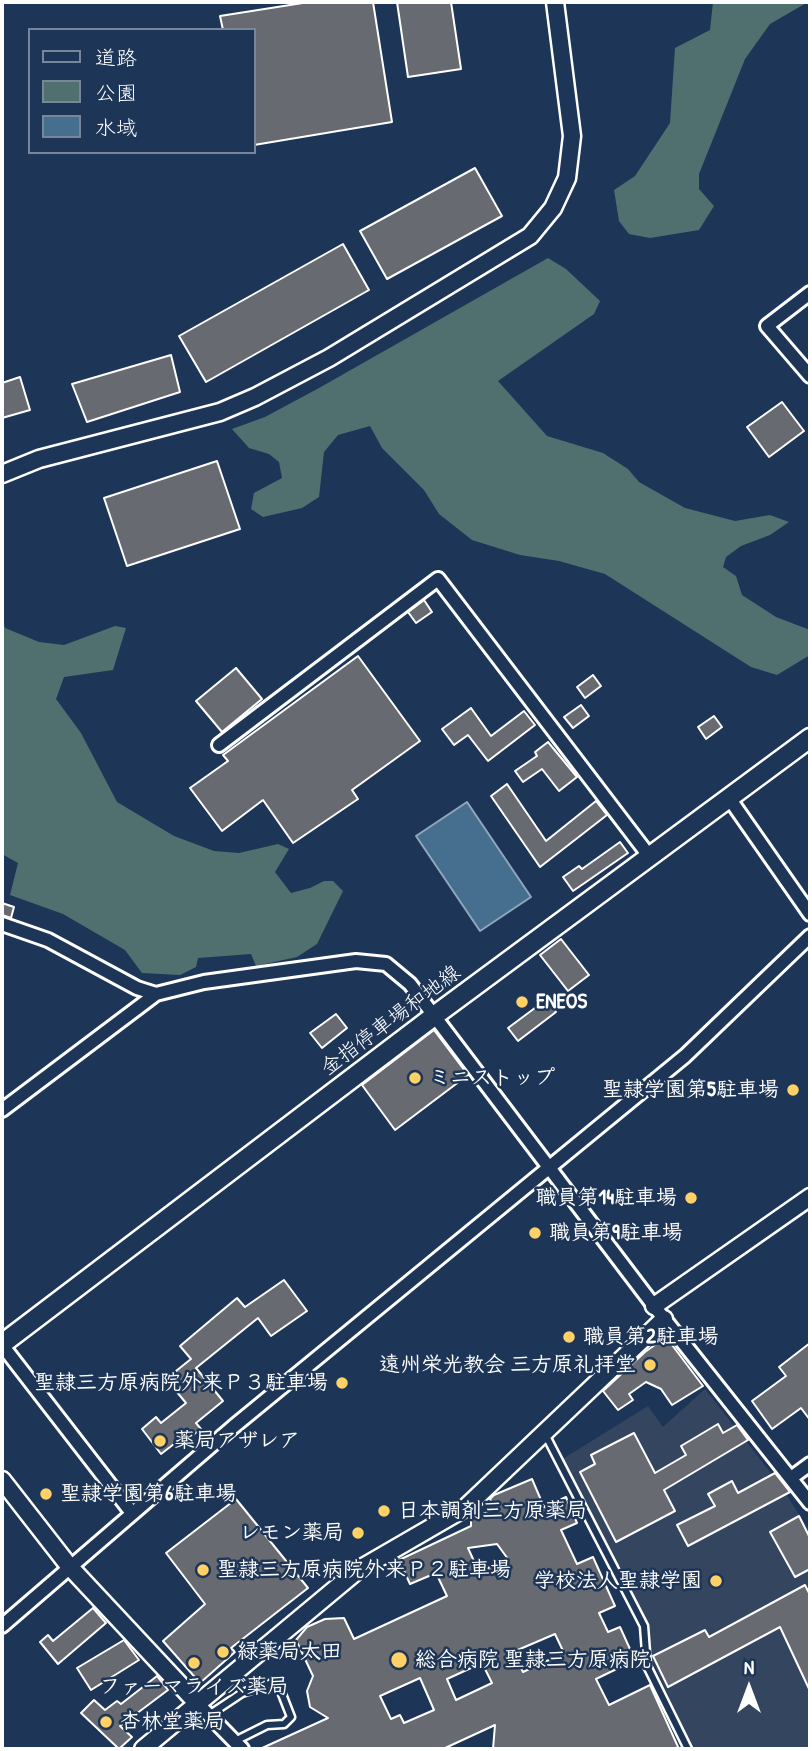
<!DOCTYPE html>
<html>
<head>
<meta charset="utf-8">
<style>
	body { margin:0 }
	#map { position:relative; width:812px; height:1751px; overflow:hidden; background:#1d3557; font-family:"Patrick Hand","Klee One",sans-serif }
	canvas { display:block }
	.frame { position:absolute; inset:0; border:4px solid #fff; pointer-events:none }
	.legend { position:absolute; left:28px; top:28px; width:228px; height:126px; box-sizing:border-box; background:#1d3557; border:2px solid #77869a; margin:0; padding:9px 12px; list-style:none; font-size:21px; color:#fff }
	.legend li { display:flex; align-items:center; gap:14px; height:35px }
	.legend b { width:35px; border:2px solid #77869a }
	.north { position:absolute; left:714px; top:1653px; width:70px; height:70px; -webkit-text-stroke:5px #1d3557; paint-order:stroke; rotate:0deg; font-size:19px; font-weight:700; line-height:28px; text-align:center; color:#fff }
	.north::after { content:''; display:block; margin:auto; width:24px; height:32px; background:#fff; clip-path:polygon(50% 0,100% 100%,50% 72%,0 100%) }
</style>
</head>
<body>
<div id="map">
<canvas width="812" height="1751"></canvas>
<div class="frame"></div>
<ul class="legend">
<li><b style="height:9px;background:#1d3557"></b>道路</li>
<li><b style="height:19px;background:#507070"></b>公園</li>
<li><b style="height:19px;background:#466e8e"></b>水域</li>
</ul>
<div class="north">N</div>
</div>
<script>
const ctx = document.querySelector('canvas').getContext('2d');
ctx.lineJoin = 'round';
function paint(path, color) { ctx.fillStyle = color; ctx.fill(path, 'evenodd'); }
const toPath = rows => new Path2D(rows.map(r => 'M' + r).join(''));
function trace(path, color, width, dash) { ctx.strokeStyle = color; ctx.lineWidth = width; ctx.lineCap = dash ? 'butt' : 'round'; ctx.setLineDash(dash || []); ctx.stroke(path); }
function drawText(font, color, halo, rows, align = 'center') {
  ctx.font = font + ' "Patrick Hand","Klee One",sans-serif'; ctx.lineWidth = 5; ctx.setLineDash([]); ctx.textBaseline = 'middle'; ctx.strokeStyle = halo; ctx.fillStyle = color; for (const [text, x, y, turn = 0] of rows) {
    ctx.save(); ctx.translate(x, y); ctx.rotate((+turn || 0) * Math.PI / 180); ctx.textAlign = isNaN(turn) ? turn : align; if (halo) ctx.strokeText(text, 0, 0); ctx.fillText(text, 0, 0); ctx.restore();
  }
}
paint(toPath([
	[705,1389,778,1482,810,1531,810,1749,693,1749,651,1658,645,1630,561,1460,648,1406,663,1427]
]), '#34455f');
paint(toPath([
	[713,2,808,2,770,24,745,59,699,174,699,189,714,206,699,230,650,238,629,234,619,221,614,190,635,176,670,123,675,48,710,30],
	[548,258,566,269,600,301,594,314,498,381,547,436,603,453,628,469,639,482,685,508,735,521,770,515,789,522,770,535,741,546,726,557,723,567,736,576,742,595,776,617,810,630,810,655,777,675,751,667,605,574,559,561,520,555,472,540,439,514,424,490,382,448,370,426,338,435,324,452,319,497,302,508,263,517,251,509,254,493,282,478,279,462,269,454,249,448,232,429,265,417,319,388],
	[2,617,5,628,39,642,64,645,115,626,126,628,113,670,64,677,56,699,81,733,117,802,174,836,214,851,239,853,278,844,289,849,275,872,291,893,310,888,324,881,333,881,343,891,317,944,297,957,256,966,251,954,198,958,196,967,180,975,142,973,125,950,63,914,10,895,18,863,2,854]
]), '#507070');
const water = toPath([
	[467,802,531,897,480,931,416,836,467,802]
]);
paint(water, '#466e8e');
trace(water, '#90a8bb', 2);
const building = toPath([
	[309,2,373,2,392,122,254,145,254,30,223,30,220,16,309,2],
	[397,2,451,2,461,69,408,77,397,2],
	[475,168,502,216,387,279,360,231,475,168],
	[343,244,369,290,206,382,179,336,343,244],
	[171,355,180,392,87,422,72,384,171,355],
	[20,377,30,410,2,418,2,383,20,377],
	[782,402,804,431,769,457,747,427,782,402],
	[217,461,240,529,127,566,104,498,217,461],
	[424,600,432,612,416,623,408,612,424,600],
	[358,656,420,741,352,790,358,799,293,843,263,800,222,831,190,788,228,761,223,755,358,656],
	[236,668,262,699,222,732,196,701,236,668],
	[593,675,601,686,585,698,577,687,593,675],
	[581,705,589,716,573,728,564,717,581,705],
	[471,708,491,736,524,711,535,725,488,761,468,735,454,745,442,729,471,708],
	[714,716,722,727,706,739,698,727,714,716],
	[548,742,577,777,559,791,542,769,523,782,515,771,537,756,535,752,548,742],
	[507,784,546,841,596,801,607,815,540,867,491,796,507,784],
	[620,842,628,853,573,891,563,877,579,866,582,869,620,842],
	[2,903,14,907,11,918,2,915,2,903],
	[561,939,589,975,568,991,540,955,561,939],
	[547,999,556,1012,518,1041,508,1028,547,999],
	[336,1014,347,1028,322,1048,310,1033,336,1014],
	[434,1030,468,1075,395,1130,362,1085,434,1030],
	[284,1280,307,1311,271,1336,258,1318,196,1368,223,1401,196,1423,201,1429,186,1440,183,1437,161,1454,142,1429,156,1417,161,1423,186,1403,166,1379,191,1359,180,1346,237,1298,245,1307,284,1280],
	[666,1337,703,1386,672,1405,661,1389,646,1382,629,1394,633,1400,618,1410,603,1391,645,1352,666,1337],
	[810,1343,810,1420,801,1408,772,1429,752,1401,786,1376,779,1367,810,1343],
	[718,1424,723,1433,737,1425,748,1440,664,1490,675,1511,616,1542,580,1472,595,1464,591,1455,634,1433,655,1473,686,1455,681,1446,718,1424],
	[775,1473,790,1492,688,1546,677,1525,715,1506,708,1494,732,1481,738,1493,775,1473],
	[532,1479,544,1507,566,1497,577,1523,561,1530,577,1564,593,1557,615,1606,599,1613,608,1632,620,1627,635,1660,596,1679,609,1705,650,1685,679,1749,493,1749,495,1725,443,1749,260,1749,328,1718,310,1707,307,1691,313,1676,296,1640,307,1627,325,1619,344,1618,354,1639,447,1596,436,1573,410,1584,399,1560,471,1526,471,1519,495,1509,490,1499,494,1495,532,1479],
	[497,1544,508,1559,479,1572,468,1548,497,1544],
	[555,1634,564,1653,523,1672,513,1652,555,1634],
	[482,1663,492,1683,456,1700,447,1679,482,1663],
	[420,1678,434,1710,404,1723,400,1715,391,1719,380,1696,420,1678],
	[236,1499,308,1588,231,1648,235,1652,200,1683,163,1641,205,1604,166,1553,236,1499],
	[799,1516,810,1538,810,1569,795,1577,770,1532,799,1516],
	[805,1585,810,1595,810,1691,780,1627,668,1687,653,1656,705,1630,709,1637,805,1585],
	[93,1608,106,1623,58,1664,40,1642,48,1635,53,1641,93,1608],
	[124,1640,139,1660,91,1690,77,1668,124,1640],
	[157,1676,168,1690,120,1726,132,1737,119,1749,81,1713,94,1700,105,1710,117,1701,121,1704,157,1676]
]);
paint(building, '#686a71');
trace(building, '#fff', 2);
const service = toPath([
	[545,1434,644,1626,647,1666,688,1749],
	[209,1715,242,1693,269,1684,280,1689,291,1717,284,1724,267,1725,235,1741]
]);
const minor = toPath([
	[810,293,767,326,810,376],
	[219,745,438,579,650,857],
	[729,798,810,914],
	[2,924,48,940,137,988,156,994],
	[2,1110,156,994,204,982,356,961,386,964,410,984,654,1306,810,1503],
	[2,1345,132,1513],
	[791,1478,810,1464],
	[2,1626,233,1427,685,1056,810,936],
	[197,1703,242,1749]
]);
const tertiary = toPath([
	[2,474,39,459,220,412,255,397,329,358,530,236,553,208,567,178,572,136,555,2],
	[654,1306,810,1197],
	[2,1480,69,1566,197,1703],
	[143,1749,358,1570,465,1508,664,1319]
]);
const secondary = toPath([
	[2,1344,434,1016,810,738]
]);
trace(service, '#fff', 11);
trace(minor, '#fff', 18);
trace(tertiary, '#fff', 21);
trace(secondary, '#fff', 23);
trace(service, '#1d3557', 6);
trace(minor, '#1d3557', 12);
trace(tertiary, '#1d3557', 16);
trace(secondary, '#1d3557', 18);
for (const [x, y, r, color] of [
	[522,1002,7,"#ffd166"],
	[415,1078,7,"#ffd166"],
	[793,1090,7,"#ffd166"],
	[691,1198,7,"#ffd166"],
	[535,1233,7,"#ffd166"],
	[569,1337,7,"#ffd166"],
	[650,1365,7,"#ffd166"],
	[342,1383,7,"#ffd166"],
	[160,1441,7,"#ffd166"],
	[46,1494,7,"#ffd166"],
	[384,1511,7,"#ffd166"],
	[358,1533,7,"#ffd166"],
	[203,1570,7,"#ffd166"],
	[716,1581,7,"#ffd166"],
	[223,1652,7,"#ffd166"],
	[399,1660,9,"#ffd166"],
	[194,1663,7,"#ffd166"],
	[106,1722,7,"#ffd166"]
]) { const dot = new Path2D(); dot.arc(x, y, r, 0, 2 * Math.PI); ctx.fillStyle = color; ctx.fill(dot); trace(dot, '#1d3557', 2.5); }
drawText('bold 21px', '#fff', '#1d3557', [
	["ENEOS",536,1002],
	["ミニストップ",429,1078],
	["聖隷学園第5駐車場",779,1090,"right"],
	["職員第14駐車場",677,1198,"right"],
	["職員第9駐車場",549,1233],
	["職員第2駐車場",583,1337],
	["遠州栄光教会 三方原礼拝堂",636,1365,"right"],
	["聖隷三方原病院外来Ｐ３駐車場",328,1383,"right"],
	["薬局アザレア",174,1441],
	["聖隷学園第6駐車場",60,1494],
	["日本調剤三方原薬局",398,1511],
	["レモン薬局",344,1533,"right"],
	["聖隷三方原病院外来Ｐ２駐車場",217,1570],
	["学校法人聖隷学園",702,1581,"right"],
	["緑薬局太田",237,1652],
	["総合病院 聖隷三方原病院",415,1660],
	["ファーマライズ薬局",194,1687,"center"],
	["杏林堂薬局",120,1722]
], 'left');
drawText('21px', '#fff', '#1d3557', [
	["金指停車場和地線",391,1021,-37]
]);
</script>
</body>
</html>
